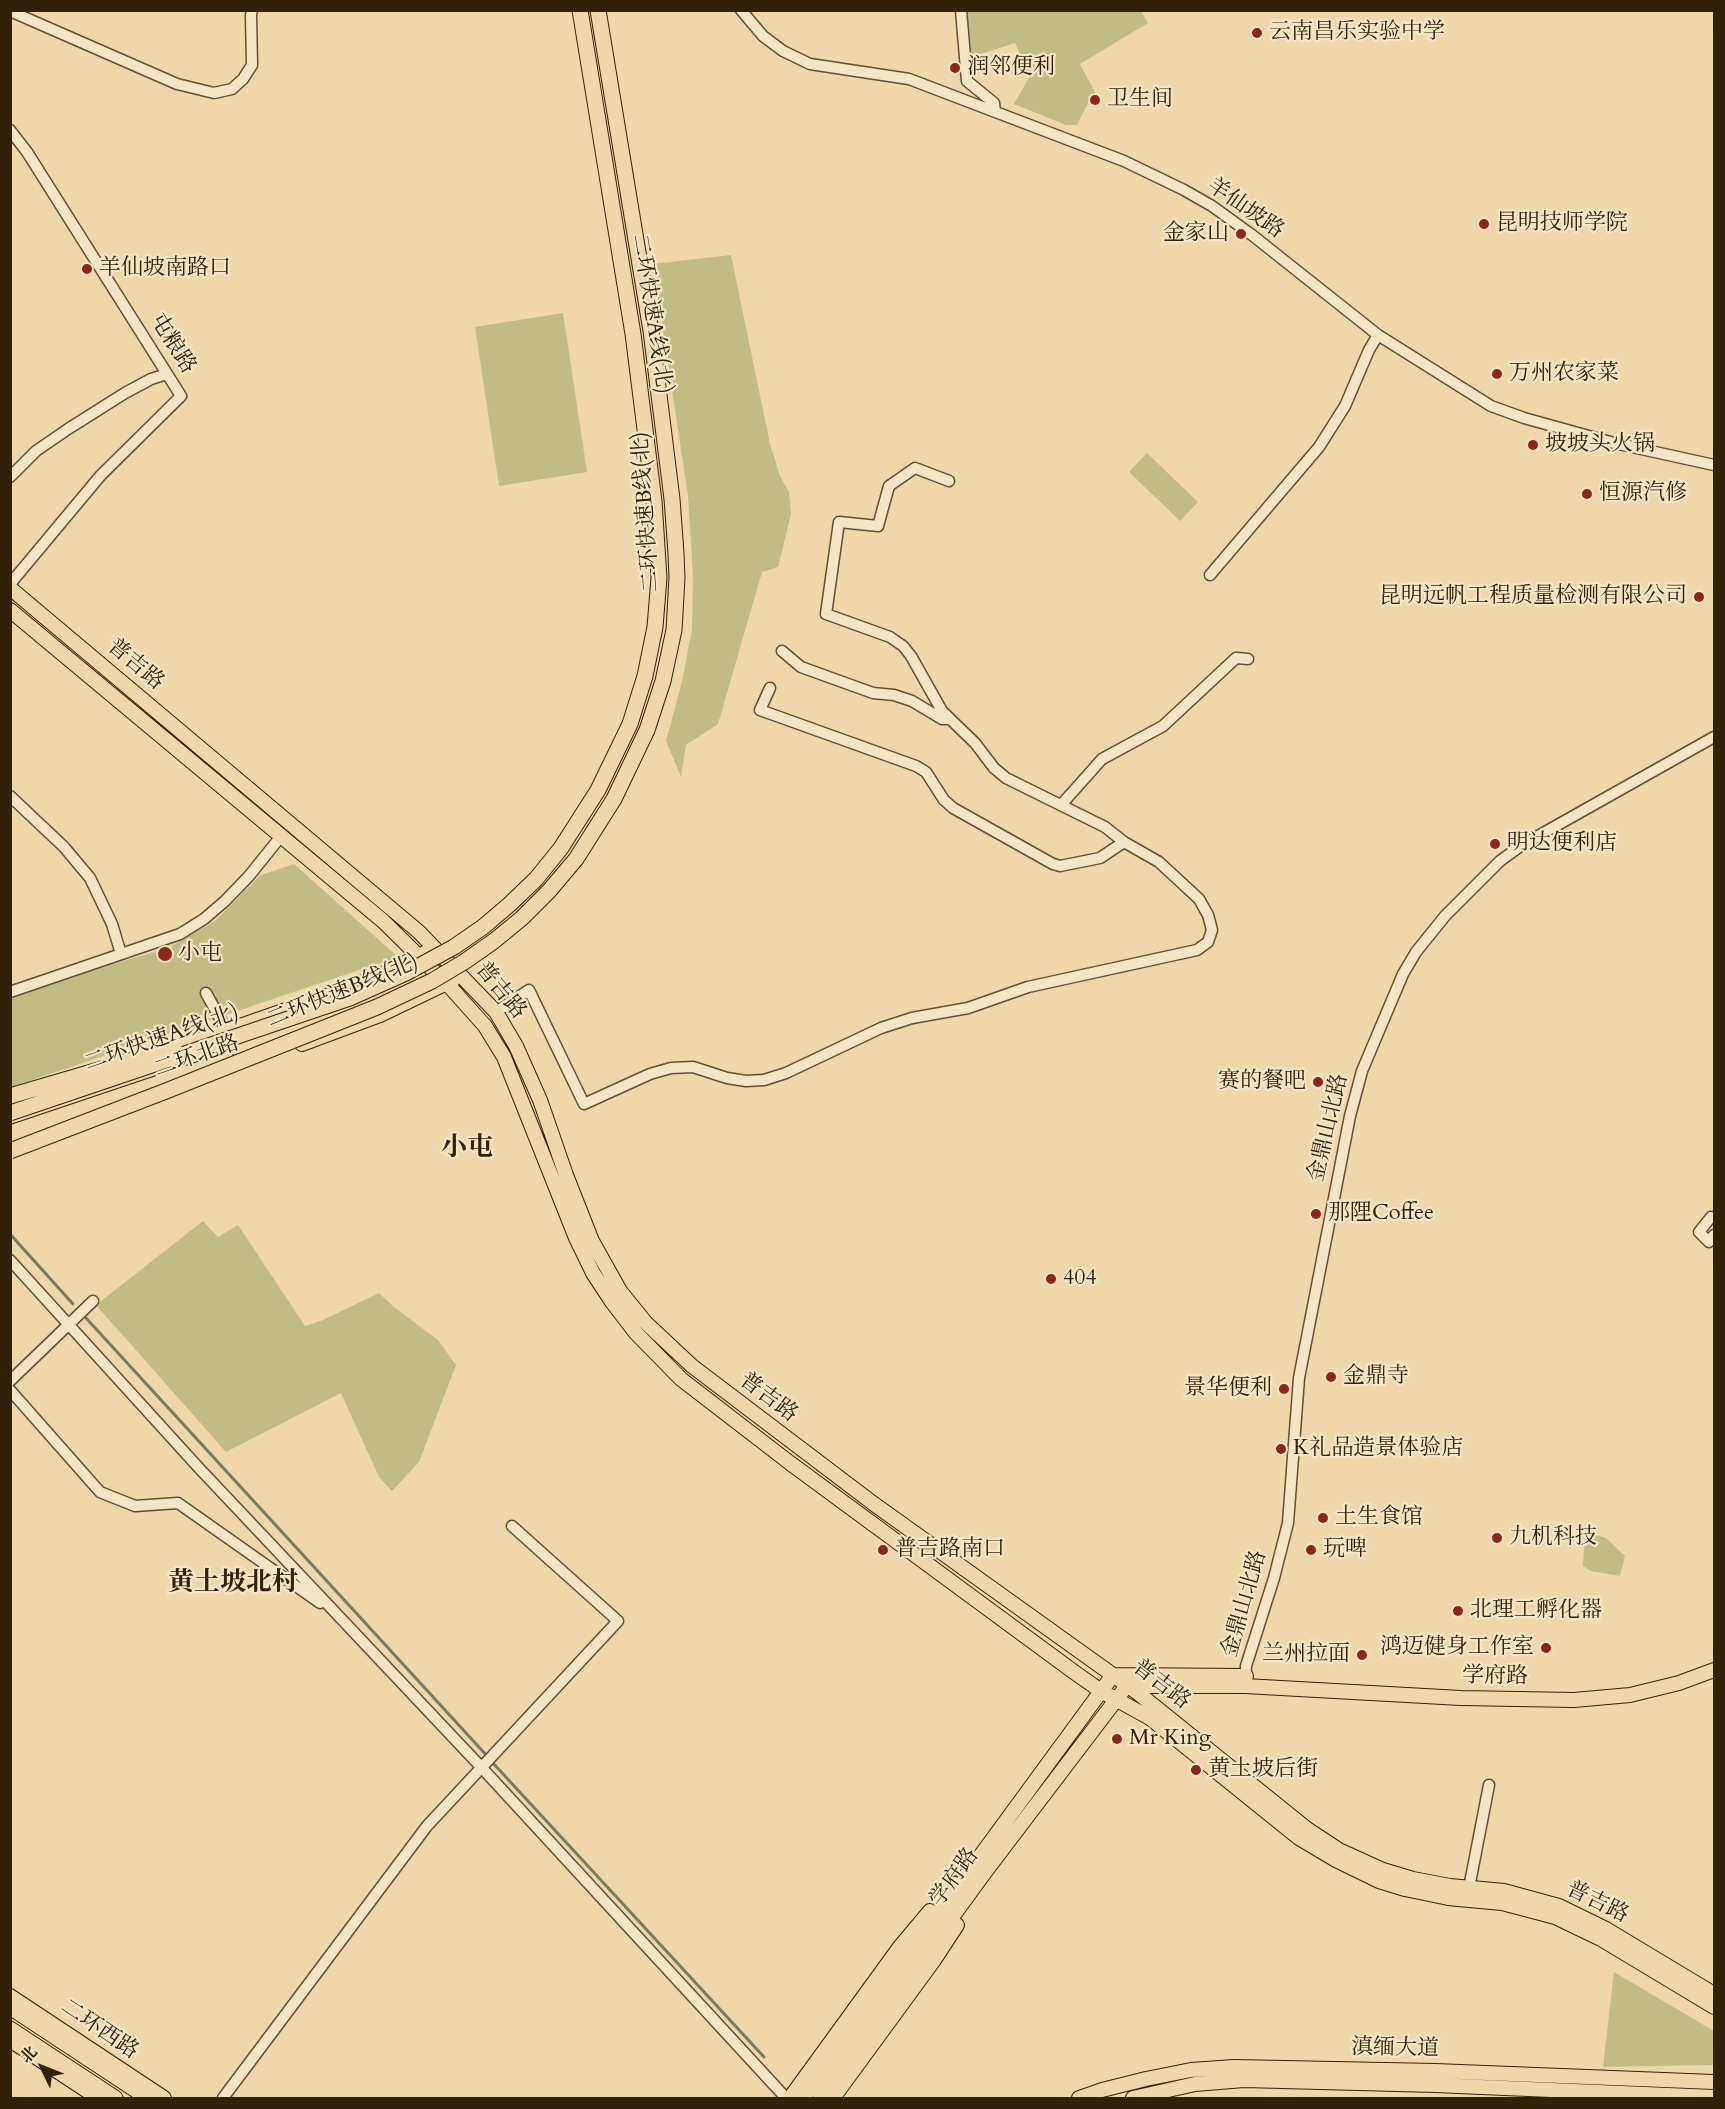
<!DOCTYPE html>
<html>
<head>
<meta charset="utf-8">
<style>
	body { margin:0 }
	#map { position:relative; width:1725px; height:2109px; overflow:hidden; background:#f0d7a9; font-family:Cardo,"Noto Serif SC",serif }
	canvas { display:block }
	.frame { position:absolute; inset:0; border:12px solid #322109; pointer-events:none }
	.north { position:absolute; left:12px; top:2037px; width:60px; height:60px; -webkit-text-stroke:4px #f5e5c7; paint-order:stroke; rotate:313deg; font-size:16px; font-weight:700; line-height:24px; text-align:center; color:#322109 }
	.north::after { content:''; display:block; margin:auto; width:21px; height:27px; background:#322109; clip-path:polygon(50% 0,100% 100%,50% 72%,0 100%) }
</style>
</head>
<body>
<div id="map">
<canvas width="1725" height="2109"></canvas>
<div class="frame"></div>
<div class="north">北</div>
</div>
<script>
const ctx = document.querySelector('canvas').getContext('2d');
ctx.lineJoin = 'round';
function paint(path, color) { ctx.fillStyle = color; ctx.fill(path, 'evenodd'); }
const toPath = rows => new Path2D(rows.map(r => 'M' + r).join(''));
function trace(path, color, width, dash) { ctx.strokeStyle = color; ctx.lineWidth = width; ctx.lineCap = dash ? 'butt' : 'round'; ctx.setLineDash(dash || []); ctx.stroke(path); }
function drawText(font, color, halo, rows, align = 'center') {
  ctx.font = font + ' Cardo,"Noto Serif SC",serif'; ctx.lineWidth = 4.5; ctx.setLineDash([]); ctx.textBaseline = 'middle'; ctx.strokeStyle = halo; ctx.fillStyle = color; for (const [text, x, y, turn = 0] of rows) {
    ctx.save(); ctx.translate(x, y); ctx.rotate((+turn || 0) * Math.PI / 180); ctx.textAlign = isNaN(turn) ? turn : align; if (halo) ctx.strokeText(text, 0, 0); ctx.fillText(text, 0, 0); ctx.restore();
  }
}
paint(toPath([
	[967,11,1141,11,1148,23,1080,64,1096,94,1089,101,1077,125,1066,125,1014,104,1030,76,1015,43,971,57],
	[731,255,770,444,780,476,789,492,791,514,778,567,762,572,718,724,686,745,681,777,666,741,682,682,692,630,693,576,688,496,653,264],
	[563,313,587,472,499,486,475,327],
	[1147,453,1198,502,1180,521,1129,472],
	[294,864,398,957,11,1087,10,999,89,971,168,948,215,921,261,875],
	[203,1221,218,1237,238,1225,305,1326,323,1320,379,1293,394,1307,438,1340,456,1365,419,1462,392,1491,379,1477,341,1393,226,1452,96,1305],
	[1585,1532,1606,1538,1625,1556,1620,1576,1591,1571,1583,1566],
	[1614,1972,1714,2031,1714,2065,1603,2067]
]), '#c1bc83');
trace(toPath([
	[10,1234,73,1304],
	[86,1318,488,1757],
	[492,1762,764,2057]
]), '#717d65', 3);
const minor = toPath([
	[741,10,763,36,783,51,810,64,909,79,1124,161,1184,190,1212,206,1252,235,1378,335,1491,406,1524,418,1614,443,1714,465],
	[961,10,967,81,994,103,995,112],
	[10,11,177,84,214,93,232,89,243,79,252,65,251,15,252,10],
	[10,130,27,152,181,396,101,475,10,584],
	[10,477,36,451,68,429,125,393,151,379,167,374],
	[1210,575,1319,447,1345,406,1369,350,1378,335],
	[782,651,801,667,873,693,894,695,912,701,942,719,948,719],
	[770,688,760,710,916,766,926,772,944,800,953,808,1053,864,1060,866,1100,858,1124,842],
	[10,796,64,847,90,878,112,924,121,954],
	[1061,805,1102,759,1163,726,1236,658,1248,659],
	[10,992,180,934,204,919,225,901,249,876,282,835],
	[206,993,227,1031],
	[496,1012,529,990,584,1104,650,1074,671,1068,693,1067,727,1078,746,1081,764,1080,786,1073,881,1028,912,1018,968,1008,1028,987,1197,950,1208,942,1212,930,1208,915,1199,899,1159,862,1124,842,1105,827,1006,778,994,768,975,743,942,711,911,656,903,646,890,637,826,614,839,522,878,526,889,486,915,468,949,481],
	[1711,1217,1699,1232,1709,1242,1714,1235],
	[10,1260,198,1467,482,1768,786,2098],
	[10,1381,93,1301],
	[10,1390,100,1492,135,1506,178,1503,320,1603],
	[1245,1683,1246,1666,1274,1578,1288,1523,1299,1378,1350,1116,1362,1071,1403,974,1416,952,1445,916,1500,861,1522,845,1714,737],
	[1469,1888,1489,1785],
	[223,2098,427,1826,618,1621,512,1526]
]);
const major = toPath([
	[10,588,419,932,496,1012,516,1046,540,1100,566,1175,592,1241,620,1291,645,1322,692,1366,874,1504,1138,1693,1307,1829,1339,1850,1383,1870,1413,1879,1450,1886,1504,1891,1559,1906,1606,1929,1714,1994],
	[10,610,383,921,451,988,485,1026,504,1057,576,1238,593,1273,612,1302,635,1332,681,1379,790,1463,1074,1672,1101,1691,1150,1718,1299,1838,1336,1860,1379,1881,1405,1889,1448,1898,1502,1903,1555,1917,1601,1939,1714,2007],
	[302,1044,380,1015,453,980],
	[165,1052,346,989,385,973,427,952],
	[10,1104,33,1096],
	[10,1142,37,1133],
	[1127,1686,1245,1686,1461,1698,1574,1700,1630,1695,1679,1683,1714,1670],
	[10,1996,164,2098],
	[10,2040,98,2098],
	[790,2098,899,1948,930,1911],
	[803,2098,1113,1675,1246,1676],
	[820,2098,985,1872,1122,1692],
	[833,2098,934,1960,957,1925],
	[1079,2098,1102,2090,1146,2079,1191,2070,1234,2067,1435,2071,1714,2082],
	[1133,2098,1195,2084,1244,2080,1435,2085,1714,2097]
]);
const highway = toPath([
	[580,10,633,334,654,501,659,578,655,627,645,676,630,724],
	[598,10,651,331,672,499,676,553,677,578,674,630,663,681,647,730],
	[10,1133,227,1060],
	[10,2007,148,2098],
	[10,2029,115,2098]
]);
trace(minor, '#624e31', 13);
trace(major, '#322109', 16);
trace(highway, '#322109', 17);
trace(minor, '#f5e5c7', 10);
trace(major, '#f0d7a9', 14);
trace(highway, '#f0d7a9', 15);
const highwayBridge = toPath([
	[10,1096,174,1048],
	[10,1113,350,998,406,973,454,947,483,927,510,904,536,879,561,848,598,790,630,724],
	[10,1151,166,1091,377,1007,432,981,464,962,494,941,522,918,549,891,576,859,614,799,647,730]
]);
trace(highwayBridge, '#322109', 17, []);
trace(highwayBridge, '#f0d7a9', 15);
for (const [x, y, r, color] of [
	[1257,33,6,"#8f2418"],
	[955,68,6,"#8f2418"],
	[1095,100,6,"#8f2418"],
	[1484,224,6,"#8f2418"],
	[1241,234,6,"#8f2418"],
	[87,269,6,"#8f2418"],
	[1497,374,6,"#8f2418"],
	[1533,445,6,"#8f2418"],
	[1587,494,6,"#8f2418"],
	[1699,597,6,"#8f2418"],
	[1495,844,6,"#8f2418"],
	[165,954,8,"#8f2418"],
	[1318,1082,6,"#8f2418"],
	[1316,1214,6,"#8f2418"],
	[1051,1279,6,"#8f2418"],
	[1331,1377,6,"#8f2418"],
	[1284,1389,6,"#8f2418"],
	[1281,1449,6,"#8f2418"],
	[1323,1518,6,"#8f2418"],
	[1497,1538,6,"#8f2418"],
	[883,1550,6,"#8f2418"],
	[1311,1550,6,"#8f2418"],
	[1458,1611,6,"#8f2418"],
	[1546,1648,6,"#8f2418"],
	[1362,1655,6,"#8f2418"],
	[1117,1739,6,"#8f2418"],
	[1196,1770,6,"#8f2418"]
]) { const dot = new Path2D(); dot.arc(x, y, r, 0, 2 * Math.PI); ctx.fillStyle = color; ctx.fill(dot); trace(dot, '#f5e5c7', 2); }
drawText('22px', '#322109', '#f5e5c7', [
	["云南昌乐实验中学",1269,33],
	["润邻便利",967,68],
	["卫生间",1107,100],
	["昆明技师学院",1496,224],
	["金家山",1229,234,"right"],
	["羊仙坡南路口",99,269],
	["万州农家菜",1509,374],
	["坡坡头火锅",1545,445],
	["恒源汽修",1599,494],
	["昆明远帆工程质量检测有限公司",1687,597,"right"],
	["明达便利店",1507,844],
	["小屯",178,954],
	["赛的餐吧",1306,1082,"right"],
	["那䧉Coffee",1328,1214],
	["404",1063,1279],
	["金鼎寺",1343,1377],
	["景华便利",1272,1389,"right"],
	["K礼品造景体验店",1293,1449],
	["土生食馆",1335,1518],
	["九机科技",1509,1538],
	["普吉路南口",895,1550],
	["玩啤",1323,1550],
	["北理工孵化器",1470,1611],
	["鸿迈健身工作室",1534,1648,"right"],
	["兰州拉面",1350,1655,"right"],
	["Mr King",1129,1739],
	["黄土坡后街",1208,1770]
], 'left');
drawText('22px', '#322109', '#f5e5c7', [
	["羊仙坡路",1245,209,35],
	["二环快速A线(北)",651,314,81],
	["屯粮路",172,344,58],
	["二环快速B线(北)",647,512,-94],
	["普吉路",135,665,40],
	["普吉路",500,991,51],
	["二环快速B线(北)",343,992,-22],
	["二环快速A线(北)",162,1039,-19],
	["二环北路",197,1057,-19],
	["金鼎山北路",1329,1128,-77],
	["普吉路",768,1398,37],
	["金鼎山北路",1245,1604,-74],
	["学府路",1495,1677,1],
	["普吉路",1161,1685,38],
	["学府路",955,1878,-54],
	["普吉路",1597,1903,26],
	["二环西路",99,2030,34],
	["滇缅大道",1395,2049,1]
]);
drawText('bold 26px', '#322109', '#f5e5c7', [
	["小屯",467,1149],
	["黄土坡北村",233,1584]
]);
</script>
</body>
</html>
